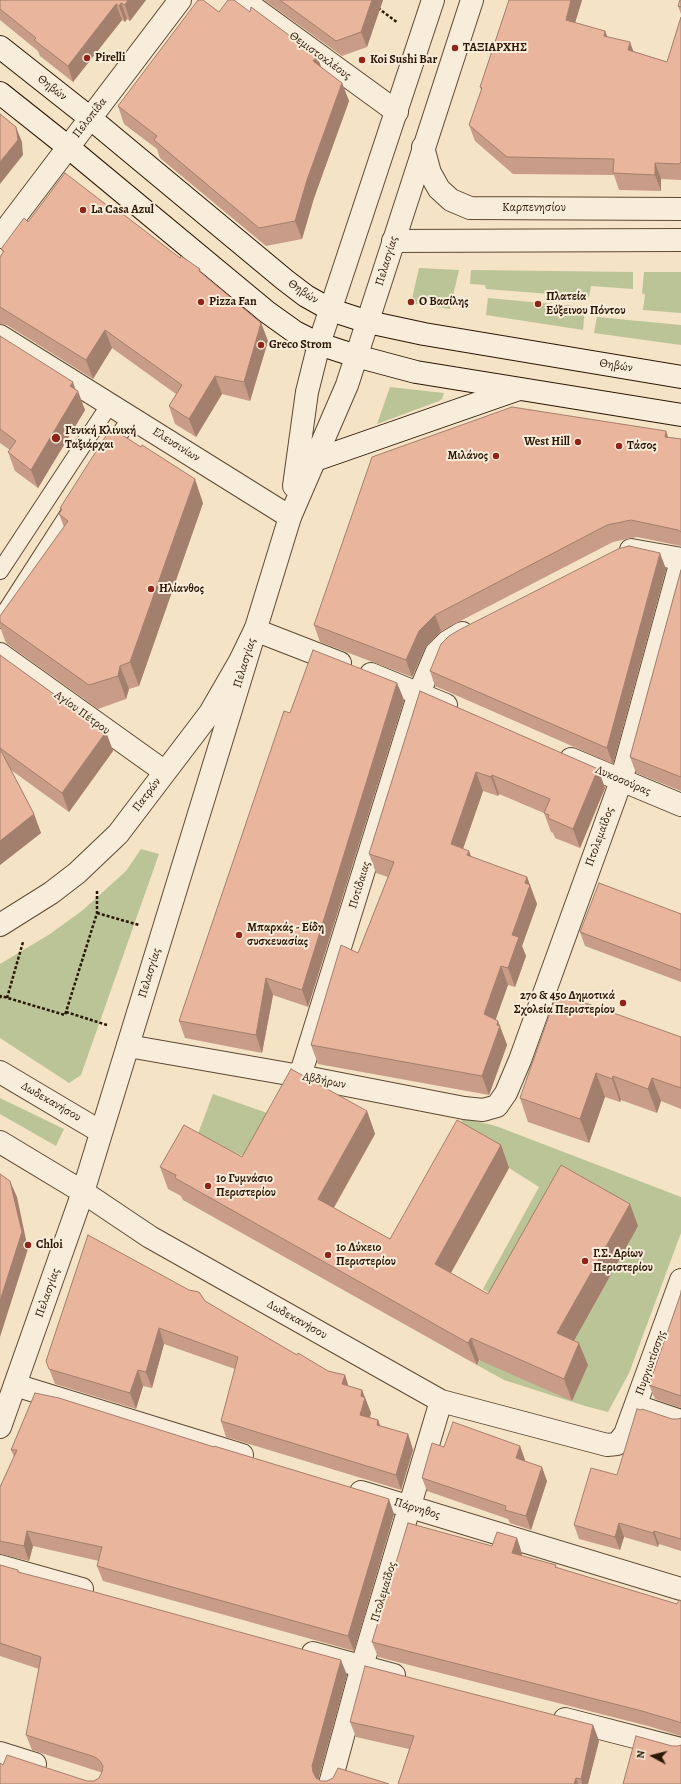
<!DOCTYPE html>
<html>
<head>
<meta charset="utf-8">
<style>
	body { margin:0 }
	#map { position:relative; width:681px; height:1784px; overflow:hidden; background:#f5e3c6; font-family:Alegreya,serif }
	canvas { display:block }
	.north { position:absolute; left:633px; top:1736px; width:40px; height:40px; -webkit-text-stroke:3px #f8edda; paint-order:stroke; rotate:277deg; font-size:11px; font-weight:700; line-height:16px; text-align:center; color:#2b1602 }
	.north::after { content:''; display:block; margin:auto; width:14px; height:18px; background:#2b1602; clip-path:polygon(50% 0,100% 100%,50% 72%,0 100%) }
</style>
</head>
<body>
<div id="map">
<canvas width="681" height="1784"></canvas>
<div class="north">N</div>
</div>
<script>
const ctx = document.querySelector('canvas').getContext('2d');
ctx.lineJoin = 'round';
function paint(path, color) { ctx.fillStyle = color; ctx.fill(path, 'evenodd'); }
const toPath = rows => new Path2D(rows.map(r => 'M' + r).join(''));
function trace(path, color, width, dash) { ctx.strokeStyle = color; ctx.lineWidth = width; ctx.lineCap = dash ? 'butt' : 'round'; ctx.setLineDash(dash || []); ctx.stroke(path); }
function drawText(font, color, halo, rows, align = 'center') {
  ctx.font = font + ' Alegreya,serif'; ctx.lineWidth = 4; ctx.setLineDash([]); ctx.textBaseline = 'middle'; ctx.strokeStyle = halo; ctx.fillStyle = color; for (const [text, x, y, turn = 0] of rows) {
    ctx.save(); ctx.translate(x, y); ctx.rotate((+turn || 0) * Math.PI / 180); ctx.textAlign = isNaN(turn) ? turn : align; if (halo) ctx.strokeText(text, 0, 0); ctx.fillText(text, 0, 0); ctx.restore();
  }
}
paint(toPath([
	[419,268,459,270,450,309,411,303],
	[471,270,633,272,633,289,591,286,589,297,486,289,485,285,470,284],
	[644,272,681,272,681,313,643,310,645,295,642,293],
	[488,298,585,307,583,330,486,315],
	[597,317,681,325,681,345,594,333],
	[390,387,444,393,442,399,439,401,377,424],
	[141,849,159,854,81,1075,69,1083,0,1038,0,964,50,934,83,910,126,871],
	[213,1094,273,1115,257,1161,196,1139],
	[0,1098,64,1129,56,1146,0,1114],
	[463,1118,496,1126,681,1197,681,1233,629,1373,608,1412,585,1406,504,1380,477,1365,502,1320,503,1302,483,1289,539,1187,509,1168,454,1137]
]), '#bac497');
const service = toPath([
	[108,452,131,417],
	[0,571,110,404],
	[0,620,74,505]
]);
const minor = toPath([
	[243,0,397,112],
	[423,147,430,173,439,189,451,200,470,208,681,209],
	[0,237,180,0],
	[393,241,681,240],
	[0,336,290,517],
	[631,550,681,559],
	[0,654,165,772],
	[371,674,446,705],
	[571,759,681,805],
	[0,925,51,893,77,873,118,834,210,713,240,661,255,630,340,663],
	[128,1046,300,1076,464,1108,483,1110,497,1106,506,1093,520,1060,621,781,681,561],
	[300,1076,419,693,436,653,447,642,462,633],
	[83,1192,150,1237,441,1401,607,1445,617,1444,625,1434,681,1280],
	[15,1385,242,1455],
	[636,1406,681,1421],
	[361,1492,681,1589],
	[0,1566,82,1589],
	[313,1653,394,1675],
	[565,1719,681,1749],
	[0,1753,35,1764],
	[330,1784,362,1666,441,1401]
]);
const tertiary = toPath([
	[294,486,307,392,319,344,433,0],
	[0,1072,101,1132],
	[0,1142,83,1192],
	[0,1427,83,1192,290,517,347,385,472,0]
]);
const secondary = toPath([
	[0,47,90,118,285,280,306,296,331,310,368,322,424,334,681,377],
	[0,93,68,147,267,312,295,332,319,344,356,356,416,372,681,415],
	[315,460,516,390]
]);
trace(service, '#5e4933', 18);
trace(minor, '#5e4933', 24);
trace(tertiary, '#5e4933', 24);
trace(secondary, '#2b1602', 24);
trace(toPath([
	[378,8,398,23],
	[97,913,139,925],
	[0,998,1,996,65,1015,97,913,97,889],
	[7,998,23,942],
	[66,1012,107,1025]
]), '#2b1602', 2.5, [3, 2]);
trace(service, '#f8edda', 16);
trace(minor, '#f8edda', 22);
trace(tertiary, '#f8edda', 22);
trace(secondary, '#f8edda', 22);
paint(toPath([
	[0,0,146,0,130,21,127,19,125,22,122,20,73,82,40,56,38,51,0,20],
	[264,0,383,0,367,47,342,56],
	[582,0,575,23,605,31,607,36,633,51,667,62,681,17,681,180,661,179,661,191,619,190,614,175,513,174,475,141,469,125,481,90,480,87],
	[681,0,681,14,678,6],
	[219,12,322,68,342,83,349,101,314,198,302,239,266,246,160,158,157,149,124,124,118,106],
	[117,213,180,258,200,269,201,273,261,323,268,341,250,401,222,394,196,437,175,424,169,406,176,394,112,348,93,379,7,325,0,324,0,257,3,253,1,249,28,222],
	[0,336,75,389,85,410,38,488,15,471,8,452,10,450,0,443],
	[668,437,681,439,681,546,637,537,613,542,441,631,425,648,412,677,320,642,314,625],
	[203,503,139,686,129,689,126,699,98,709,6,643,0,627,0,616,64,527,59,514,61,511,60,508],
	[666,569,613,764,435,686,430,671],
	[681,570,681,791,636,773,630,757],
	[0,655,106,732,113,751,69,812,11,770,34,814,41,833,0,865],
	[397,683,404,700,308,1007,273,995,262,1053,185,1038,179,1021,290,713],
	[420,691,598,769,605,788,580,848,555,838,553,833,551,832,544,813,499,794,498,796,483,791,463,849,469,851,471,857,527,877,537,904,522,946,526,956,515,987,508,985,495,1019,498,1021,507,1045,489,1095,318,1064,311,1045,358,953,388,877,376,873,369,854],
	[681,914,681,982,585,946,580,932],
	[681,1037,681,1109,661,1101,657,1113,621,1100,620,1102,605,1097,589,1143,528,1122,520,1098],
	[367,1111,375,1134,334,1208,390,1239,501,1145,509,1168,451,1273,488,1294,638,1226,574,1340,588,1365,572,1401,479,1360,477,1365,183,1200,181,1196,168,1189,160,1167,242,1157],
	[681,1289,681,1408,655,1399,649,1385,681,1294,680,1292],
	[205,1301,297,1355,328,1371,345,1375,348,1386,362,1390,371,1413,370,1417,378,1420,380,1426,408,1434,413,1450,401,1490,226,1437,221,1421,235,1369,164,1344,152,1388,143,1386,136,1409,55,1384,46,1361],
	[35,1393,394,1514,354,1651,103,1581,97,1566,99,1561,33,1546,29,1561,0,1554,0,1487,14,1457,11,1450],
	[681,1418,681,1551,659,1544,658,1547,624,1537,620,1550,579,1539,574,1525,617,1475,672,1419,678,1419],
	[520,1446,525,1460,525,1461,547,1481,531,1530,510,1523,508,1519,427,1491,422,1478,444,1447],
	[517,1538,522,1554,522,1556,556,1565,557,1568,677,1604,681,1601,681,1736,648,1726,378,1657,372,1642,492,1546],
	[0,1565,18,1570,19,1573,347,1675,318,1779,321,1781,0,1784,3,1765,87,1781,94,1781,99,1778,102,1773,100,1772,32,1750,26,1735,39,1669,0,1656],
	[350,1722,593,1725,599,1741,588,1784,398,1784,409,1749,356,1737]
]), '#c89c86');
paint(toPath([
	[128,0,146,0,130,21,125,5],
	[372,0,383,0,367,47,361,32],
	[571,0,582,0,571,36,566,20],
	[121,3,127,19,125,22,119,6],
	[116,4,122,20,73,82,68,66],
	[605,31,611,47,604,36],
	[630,42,636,58,628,50],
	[317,56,324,74,313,61],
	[342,83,349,101,314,198,302,239,295,221,307,180],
	[16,127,22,142,23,155,0,184,0,162],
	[655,163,661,179,661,191,655,175],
	[261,323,268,341,250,401,244,382],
	[105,330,112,348,93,379,86,360],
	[215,376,222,394,196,437,189,419],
	[73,382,77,394,78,391,85,410,38,488,31,470,70,386],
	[666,431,672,448,665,437],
	[195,479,203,503,139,686,130,662],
	[660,553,666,569,613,764,607,748],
	[435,615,441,631,425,648,412,677,406,660,419,631],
	[120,666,129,689,126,699,118,676],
	[397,683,404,700,308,1007,302,990],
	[106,732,113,751,69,812,62,793],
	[598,769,605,788,580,848,573,829],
	[476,772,483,791,458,863,451,844],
	[492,775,499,794,498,796,491,777],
	[34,814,41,833,0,865,0,841],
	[469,851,476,870,467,855],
	[527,877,537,904,522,946,526,956,515,987,508,968,512,935,525,883],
	[501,966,508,985,491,1033,484,1014],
	[266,978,273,995,262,1053,256,1035],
	[498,1021,507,1045,489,1095,482,1076],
	[596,1073,605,1097,589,1143,580,1119],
	[613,1076,621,1100,620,1102,612,1079],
	[652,1078,661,1101,657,1113,648,1089],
	[367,1111,375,1134,326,1221,318,1199],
	[501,1145,509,1168,443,1287,435,1264],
	[10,1181,17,1197,28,1249,0,1337,0,1301],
	[630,1204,638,1226,566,1355,557,1333],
	[159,1328,164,1344,152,1388,146,1372],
	[471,1338,479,1360,477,1365,468,1343],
	[579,1343,588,1365,572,1401,564,1379],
	[138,1370,143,1386,136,1409,130,1393],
	[345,1375,350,1391,342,1384],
	[362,1390,371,1413,366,1430,360,1415,361,1396],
	[378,1420,384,1435,377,1425],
	[408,1434,413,1450,401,1490,396,1475],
	[520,1446,525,1460,521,1471,516,1458],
	[542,1467,547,1481,531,1530,526,1516],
	[389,1499,394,1514,354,1651,348,1636],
	[619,1523,624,1537,620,1550,615,1537],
	[27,1531,33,1546,29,1561,24,1546],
	[654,1531,659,1544,658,1547,653,1533],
	[517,1538,522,1554,517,1569,512,1553],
	[341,1660,347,1675,318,1781,313,1772,312,1766],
	[593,1725,599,1741,588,1784,582,1784,581,1779],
	[576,1778,578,1784,574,1784]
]), '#a37f6d');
const building = toPath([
	[0,0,128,0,125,5,121,3,119,6,116,4,68,66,34,40,36,38,0,9,0,0],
	[198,0,203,0,219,12,228,0,234,0,250,12,251,7,317,56,313,61,342,83,307,180,295,221,259,228,154,140,157,136,118,106,198,0],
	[280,0,372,0,361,32,336,41,280,0],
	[509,0,571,0,566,20,605,31,604,36,630,42,628,50,667,62,681,17,681,162,679,164,655,163,655,175,613,173,614,159,507,157,469,125,482,88,480,87,509,0],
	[680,0,681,0,681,7,678,6,680,0],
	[0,114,16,127,18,140,0,162,0,114],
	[65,173,117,213,119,211,180,258,181,256,200,269,199,271,261,323,244,382,215,376,189,419,169,406,182,385,105,330,86,360,0,307,0,257,4,251,1,249,24,218,28,222,65,173],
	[0,336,73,382,70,386,78,391,31,470,8,452,16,441,0,429,0,336],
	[512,407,666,431,665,437,681,439,681,532,678,530,631,520,607,525,435,615,419,631,406,660,314,625,372,457,512,407],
	[111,428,141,447,142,445,195,479,130,662,120,666,118,676,89,685,0,622,0,616,68,521,59,514,62,509,60,508,111,428],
	[629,546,660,553,607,748,430,671,441,644,449,636,459,630,618,549,629,546],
	[681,570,681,777,630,757,681,570],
	[313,650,397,683,302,990,266,978,256,1035,179,1021,284,711,290,713,313,650],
	[0,655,106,732,62,793,0,748,0,655],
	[420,691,598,769,573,829,548,818,549,815,544,813,550,799,492,775,491,777,476,772,451,844,469,851,467,855,527,877,525,883,530,885,512,935,519,937,508,968,501,966,484,1014,498,1021,497,1025,500,1026,482,1076,311,1045,341,945,358,953,394,862,369,854,420,691],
	[0,749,34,814,0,841,0,749],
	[599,883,681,914,681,970,580,932,599,883],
	[557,993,681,1037,681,1088,652,1078,648,1089,613,1076,612,1079,596,1073,580,1119,520,1098,557,993],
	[291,1069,367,1111,318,1199,390,1239,457,1120,501,1145,435,1264,488,1294,561,1165,630,1204,557,1333,579,1343,564,1379,471,1338,468,1343,175,1178,176,1175,160,1167,184,1125,242,1157,291,1069],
	[0,1174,10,1181,22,1232,0,1301,0,1174],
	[88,1235,189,1290,199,1292,205,1301,297,1355,298,1353,328,1371,345,1375,342,1384,362,1390,361,1396,365,1398,360,1415,378,1420,377,1425,408,1434,396,1475,221,1421,238,1357,159,1328,146,1372,138,1370,130,1393,49,1369,46,1361,88,1235],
	[681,1293,681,1396,649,1385,681,1293],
	[35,1393,59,1398,214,1447,214,1446,389,1499,348,1636,97,1566,102,1547,27,1531,24,1546,0,1541,0,1487,17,1450,11,1450,35,1393],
	[637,1409,641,1410,642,1409,672,1419,678,1419,681,1418,681,1539,654,1531,653,1533,619,1523,615,1537,574,1525,591,1468,617,1475,637,1409],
	[453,1422,520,1446,516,1458,542,1467,526,1516,505,1510,506,1506,422,1478,432,1443,444,1447,453,1422],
	[408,1523,492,1546,497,1532,517,1538,512,1553,556,1565,555,1567,677,1604,679,1600,681,1601,681,1723,679,1722,642,1711,372,1642,408,1523],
	[0,1565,18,1570,18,1572,91,1591,341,1660,312,1766,313,1772,316,1778,321,1781,327,1781,333,1778,338,1768,389,1784,0,1784,0,1763,3,1765,7,1755,87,1781,94,1781,99,1778,102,1772,103,1766,100,1761,95,1757,26,1735,41,1657,0,1643,0,1565],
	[365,1666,593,1725,581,1779,576,1778,574,1784,398,1784,414,1736,350,1722,365,1666],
	[636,1736,672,1746,678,1746,681,1745,681,1784,623,1784,636,1736]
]);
paint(building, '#e9b59c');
trace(building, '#a37f6d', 1);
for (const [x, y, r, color] of [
	[455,48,4,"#8f2418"],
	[87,58,4,"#8f2418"],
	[362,60,4,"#8f2418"],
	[83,210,4,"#8f2418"],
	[201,302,4,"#8f2418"],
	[411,302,4,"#8f2418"],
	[538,304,4,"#8f2418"],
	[261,345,4,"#8f2418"],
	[56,438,5,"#8f2418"],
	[578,442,4,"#8f2418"],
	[619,446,4,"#8f2418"],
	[496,456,4,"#8f2418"],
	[151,589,4,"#8f2418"],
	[239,935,4,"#8f2418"],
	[623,1003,4,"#8f2418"],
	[208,1186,4,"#8f2418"],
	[28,1245,4,"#8f2418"],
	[328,1255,4,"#8f2418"],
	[585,1261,4,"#8f2418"]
]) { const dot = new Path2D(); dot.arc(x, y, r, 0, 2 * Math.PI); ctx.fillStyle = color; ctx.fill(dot); trace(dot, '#f8edda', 1.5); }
drawText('bold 12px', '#2b1602', '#f8edda', [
	["ΤΑΞΙΑΡΧΗΣ",463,48],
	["Pirelli",95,58],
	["Koi Sushi Bar",370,60],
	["La Casa Azul",91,210],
	["Πλατεία",546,297],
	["Εύξεινου Πόντου",546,311],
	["Pizza Fan",209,302],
	["Ο Βασίλης",419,302],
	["Greco Strom",269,345],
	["Γενική Κλινική",65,431],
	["Ταξιάρχαι",65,445],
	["West Hill",570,442,"right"],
	["Τάσος",627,446],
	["Μιλάνος",488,456,"right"],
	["Ηλίανθος",159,589],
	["Μπαρκάς - Είδη",247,928],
	["συσκευασίας",247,942],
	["27ο & 45ο Δημοτικά",615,996,"right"],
	["Σχολεία Περιστερίου",615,1010,"right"],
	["1ο Γυμνάσιο",216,1179],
	["Περιστερίου",216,1193],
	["Chloi",36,1245],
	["1ο Λύκειο",336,1248],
	["Περιστερίου",336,1262],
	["Γ.Σ. Αρίων",593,1254],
	["Περιστερίου",593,1268]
], 'left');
drawText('12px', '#2b1602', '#f8edda', [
	["Θεμιστοκλέους",320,56,36],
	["Θηβών",52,88,38],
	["Πελοπίδα",90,118,-52],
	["Καρπενησίου",534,208],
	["Πελασγίας",387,261,-73],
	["Θηβών",303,292,34],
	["Θηβών",616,366,9],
	["Ελευσινίων",176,445,32],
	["Πελασγίας",245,663,-73],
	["Αγίου Πέτρου",82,713,36],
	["Λυκοσούρας",623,781,23],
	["Πατρών",147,795,-53],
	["Πτολεμαΐδος",600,837,-70],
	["Ποτίδαιας",360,885,-73],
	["Πελασγίας",150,973,-73],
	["Αβδήρων",324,1081,11],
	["Δωδεκανήσου",51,1102,30],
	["Πελασγίας",48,1293,-70],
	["Δωδεκανήσου",297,1320,29],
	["Πυργιωτίσσης",651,1363,-70],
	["Πάρνηθος",417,1509,17],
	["Πτολεμαΐδος",384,1592,-73]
]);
</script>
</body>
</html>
